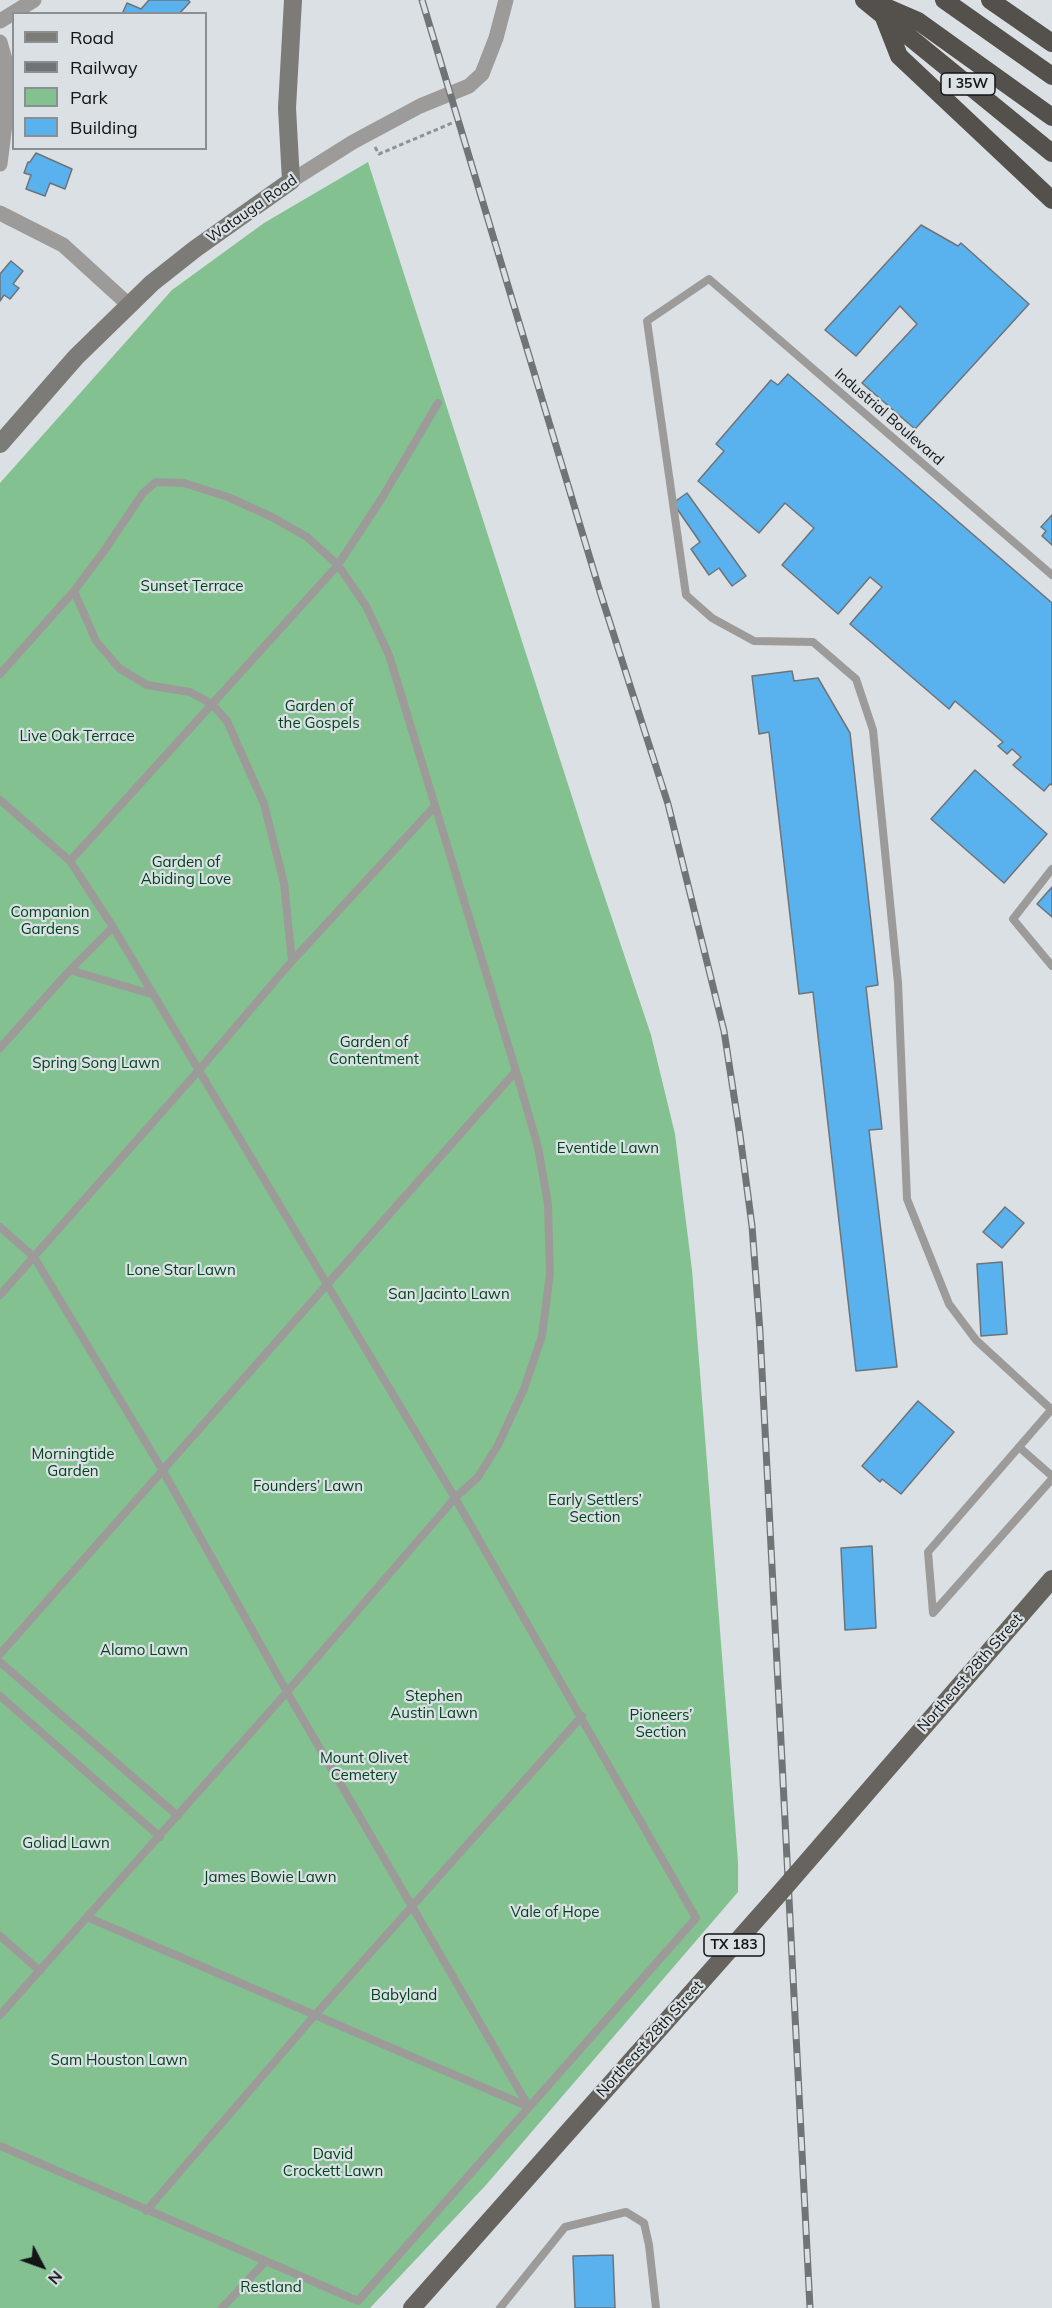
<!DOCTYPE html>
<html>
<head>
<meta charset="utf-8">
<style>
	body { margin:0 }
	#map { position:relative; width:1052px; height:2308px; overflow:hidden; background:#dae0e3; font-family:Mulish,sans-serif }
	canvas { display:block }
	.legend { position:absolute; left:12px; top:12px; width:195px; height:138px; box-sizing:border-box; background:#dae0e3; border:2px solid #8a8f91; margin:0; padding:8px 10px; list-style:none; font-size:18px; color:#131517 }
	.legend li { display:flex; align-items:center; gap:12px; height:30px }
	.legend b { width:30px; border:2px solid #8a8f91 }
	.north { position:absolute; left:12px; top:2236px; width:60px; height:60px; -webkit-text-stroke:4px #dae0e3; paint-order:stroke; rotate:131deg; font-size:16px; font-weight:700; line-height:24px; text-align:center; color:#131517 }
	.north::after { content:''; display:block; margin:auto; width:21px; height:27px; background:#131517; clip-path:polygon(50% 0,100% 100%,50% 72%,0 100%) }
</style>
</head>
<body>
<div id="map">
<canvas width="1052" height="2308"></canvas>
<ul class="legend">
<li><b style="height:8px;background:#7d7b78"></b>Road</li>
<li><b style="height:8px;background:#707476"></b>Railway</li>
<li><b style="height:16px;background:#83c191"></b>Park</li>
<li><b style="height:16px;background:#59b2ee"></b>Building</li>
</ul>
<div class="north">N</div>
</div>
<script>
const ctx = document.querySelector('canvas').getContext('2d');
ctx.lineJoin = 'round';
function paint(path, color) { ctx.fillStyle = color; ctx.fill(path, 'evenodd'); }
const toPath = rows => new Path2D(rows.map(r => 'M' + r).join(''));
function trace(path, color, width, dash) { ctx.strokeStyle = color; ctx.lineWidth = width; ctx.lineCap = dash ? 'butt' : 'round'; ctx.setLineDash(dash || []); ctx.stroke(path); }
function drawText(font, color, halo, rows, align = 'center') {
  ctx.font = font + ' Mulish,sans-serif'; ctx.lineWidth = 4.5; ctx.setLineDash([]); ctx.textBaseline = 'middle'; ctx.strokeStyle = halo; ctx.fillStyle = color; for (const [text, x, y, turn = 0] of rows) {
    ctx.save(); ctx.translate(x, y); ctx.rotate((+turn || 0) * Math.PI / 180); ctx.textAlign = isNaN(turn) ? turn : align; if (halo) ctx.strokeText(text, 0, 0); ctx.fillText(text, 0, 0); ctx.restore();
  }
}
paint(toPath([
	[368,162,592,859,651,1035,675,1134,692,1270,738,1862,738,1892,486,2185,370,2308,0,2308,0,483,172,290,264,223]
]), '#83c191');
const building = toPath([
	[149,0,188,0,190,2,179,14,122,14,127,3,141,9,149,0],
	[36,153,72,169,65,189,50,183,45,196,26,189,31,175,24,173,28,162,30,162,36,153],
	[921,225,958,246,961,243,1029,304,915,429,862,383,917,324,900,306,856,356,825,330,921,225],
	[11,261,23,271,13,284,19,288,10,299,4,295,0,301,0,274,11,261],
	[788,374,1052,603,1052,785,1050,784,1044,791,1013,765,1021,757,1012,749,1007,754,998,746,1003,742,955,701,949,709,850,624,882,587,870,577,838,614,782,565,814,528,785,503,759,533,698,481,724,451,716,444,771,380,778,385,788,374],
	[687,493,746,576,732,586,719,568,709,575,691,549,700,542,673,503,687,493],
	[1052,515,1052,545,1042,536,1046,531,1041,527,1052,515],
	[792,671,794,681,818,678,850,733,878,985,866,987,882,1129,869,1130,897,1367,856,1371,813,992,799,994,769,732,759,734,752,676,792,671],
	[975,770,1047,834,1004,883,931,819,975,770],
	[1052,887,1052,917,1037,904,1052,887],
	[1005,1207,1024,1223,1002,1248,983,1232,1005,1207],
	[1002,1262,1007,1334,981,1336,977,1264,1002,1262],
	[918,1401,954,1432,901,1494,882,1479,880,1482,862,1466,918,1401],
	[872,1546,876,1628,845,1630,841,1548,872,1546],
	[613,2255,615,2308,575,2308,573,2256,613,2255]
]);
paint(building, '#59b2ee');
trace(building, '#6f7377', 1.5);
trace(toPath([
	[375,147,379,154,452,123]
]), '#8f9396', 3, [4.5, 3]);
trace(toPath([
	[1052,575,709,279,647,321,686,595,712,618,754,641,813,642,856,679,873,730,898,983,907,1199,949,1304,976,1340,1052,1410],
	[74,591,96,641,119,668,147,685,190,692,212,704,227,721,264,804,284,883,292,961],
	[0,674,74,591,104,551,143,493,156,482,184,483,228,497,272,517,307,537,338,565,366,606,389,655,516,1071,538,1147,548,1204,550,1273,542,1336,524,1389,498,1445,478,1477,455,1498,287,1692,0,2015],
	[0,800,70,861,113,927,455,1498,696,1918,358,2301,0,2146],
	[70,861,338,565,382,498,438,403],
	[1052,869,1013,919,1052,966],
	[70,970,151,994],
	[0,1048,70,970,113,927],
	[0,1227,34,1257,163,1471,287,1692,529,2107],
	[0,1295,199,1070,292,961,435,806],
	[1051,1410,928,1552,933,1613,1052,1479],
	[1019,1447,1052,1476],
	[0,1654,516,1071],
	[0,1662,178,1816],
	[0,1696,160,1837],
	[87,1917,529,2107],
	[0,1936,40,1971],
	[146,2211,315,2015,582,1716],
	[222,2308,265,2262],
	[500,2308,565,2227,626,2212,644,2223,649,2245,656,2308]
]), '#9d9b99', 8);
trace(toPath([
	[0,21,34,0],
	[0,42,6,63,6,116,0,164],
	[291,181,353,142,420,106,469,86,482,74,496,38,506,0],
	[0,213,63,245,130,306]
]), '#9d9b99', 15);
trace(toPath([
	[0,444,76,357,152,283,195,249,291,181,287,108,293,0]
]), '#7d7b78', 18);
trace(toPath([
	[864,0,1052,153],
	[944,0,1052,76],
	[990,0,1052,43],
	[881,5,918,21,1052,117],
	[883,15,899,56,1052,200]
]), '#54504c', 18);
const rail = toPath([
	[422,0,601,595,668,804,724,1031,740,1135,752,1226,760,1332,810,2308]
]);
trace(rail, '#707476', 7);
trace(rail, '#dae0e3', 4.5, [14]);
trace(toPath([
	[412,2308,779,1894,1052,1579]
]), '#676460', 18);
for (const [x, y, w] of [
	[968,84,54],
	[734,1945,60]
]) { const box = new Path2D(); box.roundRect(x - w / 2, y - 11, w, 22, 4.5); ctx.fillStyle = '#dae0e3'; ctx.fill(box); trace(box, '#131517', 1.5); }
drawText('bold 14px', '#131517', null, [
	["I 35W",968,84],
	["TX 183",734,1945]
]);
drawText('15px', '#131517', '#dae0e3', [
	["Watauga Road",252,209,-35],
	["Industrial Boulevard",889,417,41],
	["Northeast 28th Street",970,1673,-49],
	["Northeast 28th Street",650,2039,-48]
]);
drawText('15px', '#00441d', '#dae0e3', [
	["Sunset Terrace",192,586],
	["Garden of",319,706],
	["the Gospels",319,723],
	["Live Oak Terrace",77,736],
	["Garden of",186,862],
	["Abiding Love",186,879],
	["Companion",50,912],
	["Gardens",50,929],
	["Garden of",374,1042],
	["Contentment",374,1059],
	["Spring Song Lawn",96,1063],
	["Eventide Lawn",608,1148],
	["Lone Star Lawn",181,1270],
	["San Jacinto Lawn",449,1294],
	["Morningtide",73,1454],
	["Garden",73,1471],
	["Founders’ Lawn",308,1486],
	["Early Settlers’",595,1500],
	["Section",595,1517],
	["Alamo Lawn",144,1650],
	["Stephen",434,1696],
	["Austin Lawn",434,1713],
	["Pioneers’",661,1715],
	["Section",661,1732],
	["Mount Olivet",364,1758],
	["Cemetery",364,1775],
	["Goliad Lawn",66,1843],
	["James Bowie Lawn",270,1877],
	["Vale of Hope",555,1912],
	["Babyland",404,1995],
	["Sam Houston Lawn",119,2060],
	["David",333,2154],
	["Crockett Lawn",333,2171],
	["Restland",271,2287]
]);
</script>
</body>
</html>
